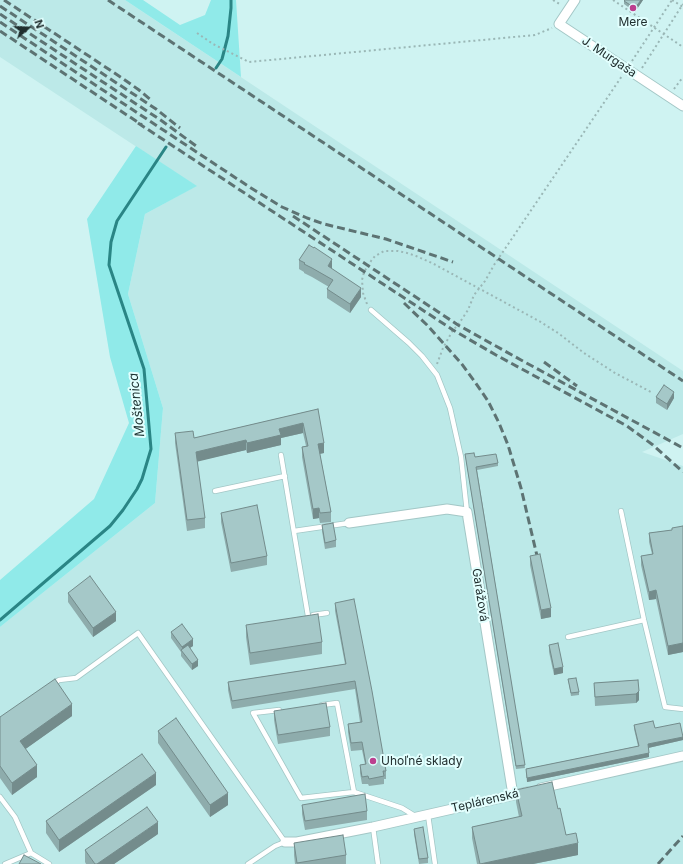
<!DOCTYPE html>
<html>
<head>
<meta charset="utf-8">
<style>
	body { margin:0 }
	#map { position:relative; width:683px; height:864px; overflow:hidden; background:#cff3f2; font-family:Inter,sans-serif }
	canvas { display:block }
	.north { position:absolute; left:8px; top:8px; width:40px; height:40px; -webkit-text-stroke:3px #e2fffe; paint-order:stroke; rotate:71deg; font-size:11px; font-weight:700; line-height:16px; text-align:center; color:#202e2e }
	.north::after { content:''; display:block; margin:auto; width:14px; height:18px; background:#202e2e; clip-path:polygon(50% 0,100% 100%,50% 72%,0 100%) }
</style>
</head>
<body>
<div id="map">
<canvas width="683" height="864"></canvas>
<div class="north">N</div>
</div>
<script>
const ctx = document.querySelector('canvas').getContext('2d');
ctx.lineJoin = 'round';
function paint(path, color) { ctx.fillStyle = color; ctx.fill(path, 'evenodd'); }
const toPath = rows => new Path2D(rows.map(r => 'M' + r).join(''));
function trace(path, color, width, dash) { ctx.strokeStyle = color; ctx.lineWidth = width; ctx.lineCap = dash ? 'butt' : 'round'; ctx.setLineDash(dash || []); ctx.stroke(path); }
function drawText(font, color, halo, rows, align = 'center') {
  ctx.font = font + ' Inter,sans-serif'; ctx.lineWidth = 4; ctx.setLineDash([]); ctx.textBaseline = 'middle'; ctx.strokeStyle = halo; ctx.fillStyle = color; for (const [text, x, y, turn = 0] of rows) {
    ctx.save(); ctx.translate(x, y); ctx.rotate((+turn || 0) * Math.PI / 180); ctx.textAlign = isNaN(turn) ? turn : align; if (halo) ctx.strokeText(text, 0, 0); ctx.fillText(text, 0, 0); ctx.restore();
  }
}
paint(toPath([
	[0,0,125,0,683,371,683,434,642,452,683,466,683,864,0,864,0,627,155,503,163,408,128,294,145,214,196,186,0,57]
]), '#bce9e8');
paint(toPath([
	[125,0,143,0,180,25,205,15,211,0,236,0,241,77],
	[136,146,197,186,145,214,128,294,163,408,155,503,0,627,0,580,94,499,129,423,110,357,87,219]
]), '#90eae9');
trace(toPath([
	[216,68,222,59,228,36,231,8,231,0],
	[0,620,110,526,123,510,137,489,142,479,151,449,144,369,109,265,111,242,117,221,166,147]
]), '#2a8585', 3);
const lane = toPath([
	[371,310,409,343,422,356,437,375,450,408,461,457,467,512],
	[281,455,308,616],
	[215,491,285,476],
	[621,511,644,620,665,707,683,709],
	[294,531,349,523],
	[313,615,327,613],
	[568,637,644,620],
	[52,685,59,680,76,678,138,633,285,842,275,846,248,864],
	[322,705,337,703,354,792,402,808,415,816],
	[279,710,253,713,301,798,354,792],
	[0,797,15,817,31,853],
	[428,815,435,864],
	[373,827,378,864],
	[5,864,31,853,49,864]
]);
const street = toPath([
	[575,0,559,24,683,106],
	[349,523,447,509,467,512,513,795],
	[541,788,683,756],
	[285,842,297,842,373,827,527,792]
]);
trace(lane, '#a3c7c6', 6);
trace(street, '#a3c7c6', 11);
trace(toPath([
	[553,0,561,5],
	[613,0,683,47],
	[672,0,683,7],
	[197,33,213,44,249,62,535,35,552,28],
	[632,61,672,0],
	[642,68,683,4],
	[674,89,683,77],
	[367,304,363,293,362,280,364,272,371,261,375,256,384,251,398,251,407,253,416,256,432,263,539,321,558,333,584,353,615,373,651,392],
	[437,364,443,348,453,330,458,325,468,310,474,295,485,281,494,265,622,76]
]), '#9ab7b6', 2, [2, 3]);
trace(lane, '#fff', 4.5);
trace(street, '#fff', 9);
trace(toPath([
	[4,0,122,78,139,90,151,100],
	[108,0,683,381],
	[0,6,156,109,180,128],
	[0,14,162,121,199,148],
	[0,22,251,188,282,207,307,218,324,224,386,239,453,262],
	[0,31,142,125],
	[138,123,453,330,496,355,627,426,653,445,683,472],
	[293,216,458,325,521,360,683,448],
	[404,303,427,325,461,363,475,382,488,401,499,423,508,445,521,488,538,560],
	[544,362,577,386],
	[658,864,683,836]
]), '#5d7373', 3, [8, 4]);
paint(toPath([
	[643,0,635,12,624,4,624,1],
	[299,260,332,268,332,269,361,297,350,313,327,298,327,289,329,287,312,277,304,273,304,272,299,269],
	[656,397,674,398,667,410,656,403],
	[318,409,324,453,320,454,331,512,331,522,320,523,319,518,313,519,302,457,302,447,306,446,303,433,281,438,281,445,247,453,246,450,197,461,205,518,205,528,187,531,175,443,175,433,194,438],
	[465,454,498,463,498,466,477,470,525,768,516,769],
	[221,513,267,556,267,565,231,572,221,522],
	[322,525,336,540,336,547,325,549,322,531],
	[683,526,683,652,668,655,656,599,649,600,641,565,641,556,652,554,649,542,649,533,672,530],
	[530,556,551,617,541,619,530,565],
	[68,593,116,621,93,637,68,602],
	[335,603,386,771,386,779,384,779,384,784,369,786,368,784,362,784,360,773,360,765,365,764,362,750,351,751,348,732,348,724,360,722,355,689,232,709,228,690,228,682,345,664,335,611],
	[246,625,322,642,322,654,250,665,246,637],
	[171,632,193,646,190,648,198,666,192,670,181,656,181,652,171,638],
	[549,645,563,673,554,675,549,652],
	[568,679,579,692,579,695,571,696],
	[638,680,639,700,636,703,595,706,594,683],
	[274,711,330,727,330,736,278,744,274,720],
	[72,716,25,749,37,777,12,795,0,778,0,717],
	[634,725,655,728,683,736,683,740,648,748,649,757,527,782,526,773,526,769,638,746,634,729],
	[158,731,228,805,210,817,158,743],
	[156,785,59,852,46,833,46,821],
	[516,790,558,809,566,835,578,855,533,864,477,864,472,838,472,827,519,817,516,802],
	[302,805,367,811,367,820,305,830,302,814],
	[414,829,428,858,428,863,419,864,414,834],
	[158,834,114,864,86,864,85,862,85,850],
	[294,843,346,855,346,864,295,864,294,855]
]), '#8eacac');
paint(toPath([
	[641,0,643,0,635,12,635,8],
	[332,259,332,268,328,275,328,266],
	[361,288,361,297,350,313,350,304],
	[674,392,674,398,667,410,667,404],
	[303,423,303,433,281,438,281,445,247,453,247,443,279,429],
	[246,440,246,450,196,462,196,452],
	[324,443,324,453,318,454,318,444],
	[319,508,319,518,313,519,313,509],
	[656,590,656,599,649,600,649,592],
	[551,608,551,617,541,619,541,610],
	[116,612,116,621,93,637,93,628],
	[193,639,193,646,183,652,182,650,182,647],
	[683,643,683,652,668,655,668,646],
	[198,660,198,666,192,670,192,664],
	[563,667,563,673,554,675,554,669],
	[639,691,639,700,636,703,636,694],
	[72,704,72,716,20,753,20,741],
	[683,737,683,740,648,748,648,744],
	[649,753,649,757,527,782,527,778],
	[37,765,37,777,12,795,12,783],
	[156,773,156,785,59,852,59,840],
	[228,793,228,805,210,817,210,805],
	[158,822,158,834,114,864,97,864],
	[578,843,578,855,533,864,480,864]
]), '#748c8c');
const building = toPath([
	[625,0,641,0,635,8,624,1,625,0],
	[309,245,314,248,314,247,332,259,328,266,361,288,350,304,327,289,333,280,312,268,304,264,305,263,299,260,309,245],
	[664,385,674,392,667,404,656,397,664,385],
	[318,409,324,443,318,444,331,512,320,513,319,508,313,509,302,447,308,446,303,423,279,429,281,435,247,443,246,440,196,452,205,518,187,520,175,433,193,431,194,438,318,409],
	[474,453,475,457,496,454,498,463,476,467,525,765,516,766,465,454,474,453],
	[257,505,267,556,231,563,221,513,257,505],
	[333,523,336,540,325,543,322,525,333,523],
	[683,526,683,643,668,646,656,590,649,592,641,556,653,554,649,533,672,530,672,528,683,526],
	[540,554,551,608,541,610,530,556,540,554],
	[90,576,116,612,93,628,68,593,90,576],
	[354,599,372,691,386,771,383,771,384,776,369,779,368,776,362,777,360,765,366,764,362,742,351,743,348,724,362,722,355,681,232,701,228,682,346,664,335,603,354,599],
	[318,614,322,642,250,653,246,625,318,614],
	[182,624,193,639,182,647,171,632,182,624],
	[558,643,563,667,554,669,549,645,558,643],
	[188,645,198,660,192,664,181,650,188,645],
	[576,678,579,692,571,693,568,679,576,678],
	[55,679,72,704,20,741,37,765,12,783,0,766,0,717,55,679],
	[638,680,639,691,636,694,595,697,594,683,638,680],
	[326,703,330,727,278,735,274,711,326,703],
	[176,718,228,793,210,805,158,731,176,718],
	[653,721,655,728,680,723,683,737,648,744,649,753,527,778,526,769,639,746,634,725,653,721],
	[142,754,156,773,59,840,46,821,142,754],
	[552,782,558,809,560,808,566,835,576,833,578,843,480,864,472,827,522,816,516,790,552,782],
	[365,794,367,811,305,821,302,805,365,794],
	[147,807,158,822,97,864,95,864,85,850,147,807],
	[423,827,428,858,419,859,414,829,423,827],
	[343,835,346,855,297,863,294,843,343,835],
	[24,855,41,864,19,864,24,855]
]);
paint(building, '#a5c8c8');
trace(building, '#748c8c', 1);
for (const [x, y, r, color] of [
	[633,8,4,"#bc3f8f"],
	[373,761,4,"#bc3f8f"]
]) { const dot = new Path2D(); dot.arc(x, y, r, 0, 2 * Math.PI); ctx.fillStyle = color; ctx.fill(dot); trace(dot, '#e2fffe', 1.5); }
drawText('12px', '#202e2e', '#e2fffe', [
	["Mere",633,22],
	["Uhoľné sklady",381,761,"left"]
]);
drawText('12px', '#202e2e', '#e2fffe', [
	["J. Murgaša",609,57,34],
	["Garážová",480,595,81],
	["Teplárenská",485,801,-13]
]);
drawText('italic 13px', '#1b302f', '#e2fffe', [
	["Moštenica",137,405,-96]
]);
</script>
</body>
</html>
